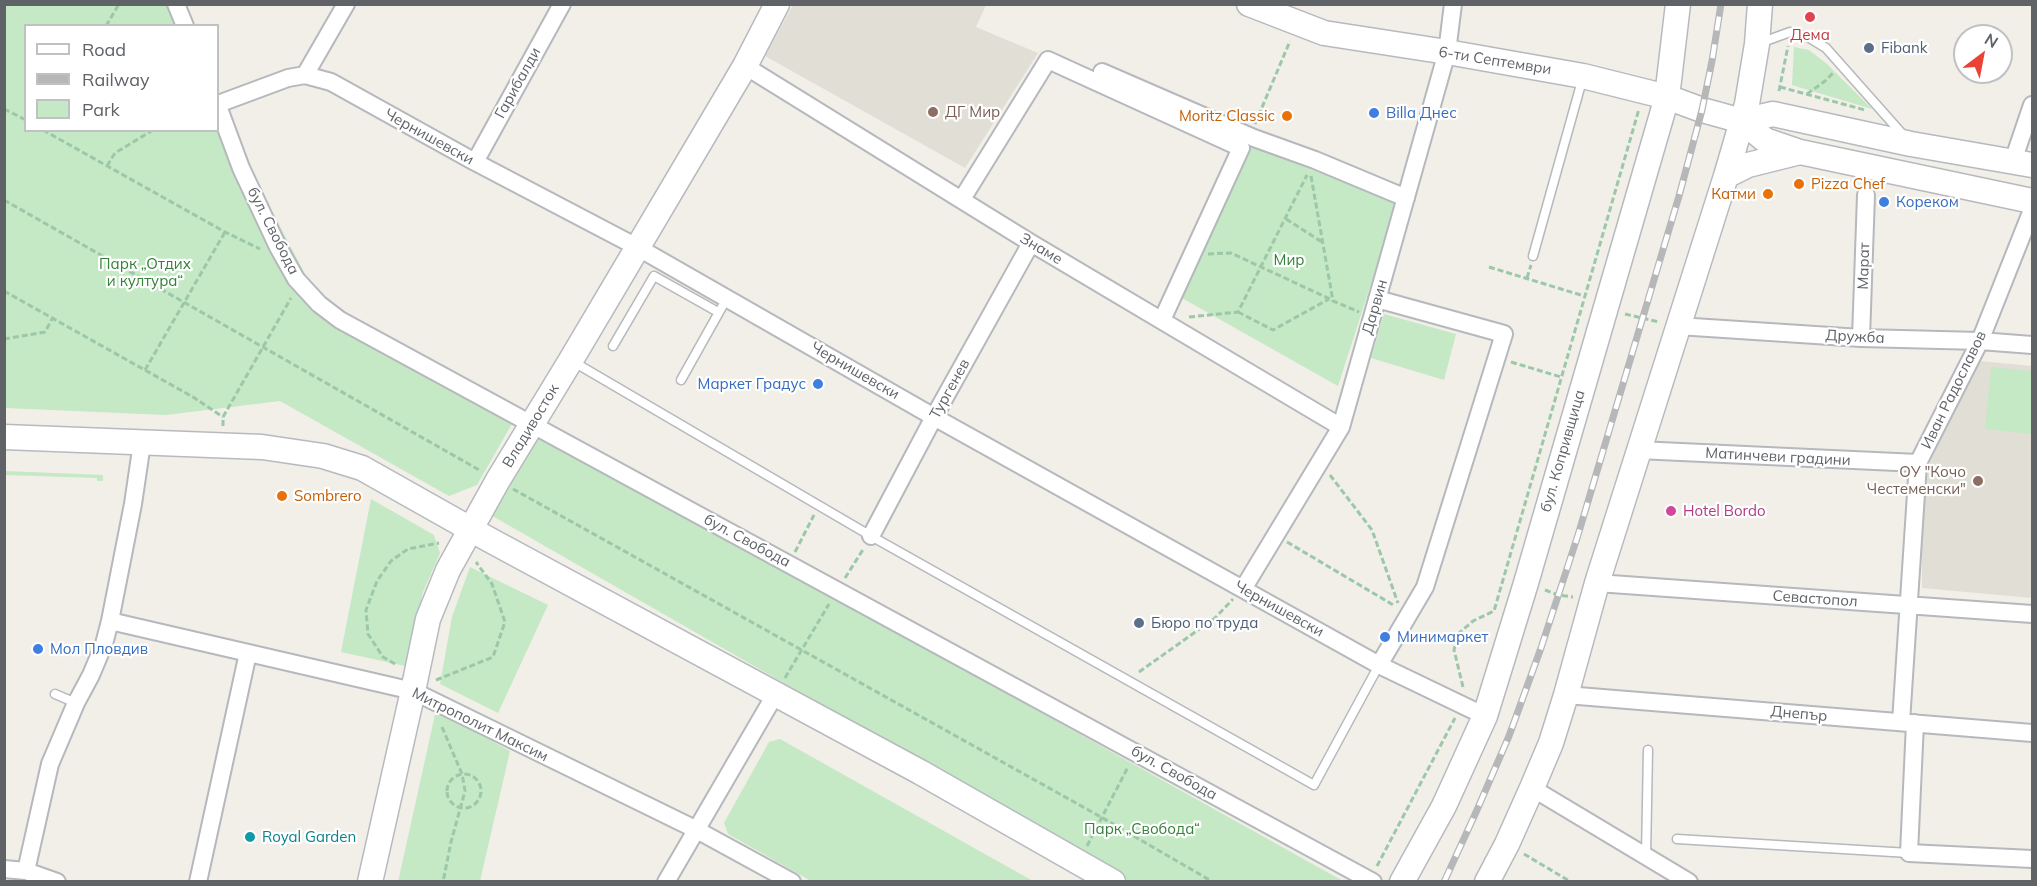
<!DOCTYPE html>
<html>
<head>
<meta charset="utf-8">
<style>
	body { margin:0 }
	#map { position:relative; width:2037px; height:886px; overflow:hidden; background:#f1efe8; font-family:Mulish,sans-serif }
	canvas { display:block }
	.frame { position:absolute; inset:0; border:6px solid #5f6368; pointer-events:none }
	.legend { position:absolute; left:24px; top:24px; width:195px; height:108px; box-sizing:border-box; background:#fff; border:2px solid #bfc1c3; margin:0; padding:8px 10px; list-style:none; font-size:18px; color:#5f6368 }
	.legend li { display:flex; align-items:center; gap:12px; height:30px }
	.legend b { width:30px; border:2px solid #bfc1c3 }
	.north { position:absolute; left:1953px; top:24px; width:60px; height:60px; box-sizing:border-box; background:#fff; border:2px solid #bfc1c3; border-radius:50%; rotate:32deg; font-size:16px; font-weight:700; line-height:24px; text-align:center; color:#5f6368 }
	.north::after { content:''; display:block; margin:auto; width:21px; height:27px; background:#ea4335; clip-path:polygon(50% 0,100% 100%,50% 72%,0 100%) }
</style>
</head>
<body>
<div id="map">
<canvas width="2037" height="886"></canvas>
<div class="frame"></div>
<ul class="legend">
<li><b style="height:8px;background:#fff"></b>Road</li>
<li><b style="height:8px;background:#b6b7b8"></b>Railway</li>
<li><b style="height:16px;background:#c5e8c5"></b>Park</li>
</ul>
<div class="north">N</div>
</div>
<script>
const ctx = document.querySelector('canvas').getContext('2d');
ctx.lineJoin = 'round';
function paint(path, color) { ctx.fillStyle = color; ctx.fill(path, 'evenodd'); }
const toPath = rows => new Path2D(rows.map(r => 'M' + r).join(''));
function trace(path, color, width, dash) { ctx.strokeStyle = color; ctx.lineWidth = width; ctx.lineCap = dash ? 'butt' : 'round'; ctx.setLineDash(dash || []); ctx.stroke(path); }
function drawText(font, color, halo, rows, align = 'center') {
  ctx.font = font + ' Mulish,sans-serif'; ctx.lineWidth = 4.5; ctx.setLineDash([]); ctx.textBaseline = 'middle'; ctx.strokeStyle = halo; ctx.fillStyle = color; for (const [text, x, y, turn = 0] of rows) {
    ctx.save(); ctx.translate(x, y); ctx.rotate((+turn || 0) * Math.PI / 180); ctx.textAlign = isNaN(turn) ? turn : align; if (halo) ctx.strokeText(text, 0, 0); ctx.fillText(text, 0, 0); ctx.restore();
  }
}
paint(toPath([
	[793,5,986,5,976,27,1038,53,965,168,765,56],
	[1979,361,2032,366,2032,598,1922,588,1922,487,1924,474]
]), '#e1ded6');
paint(toPath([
	[4,5,171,5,179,25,26,26,26,130,218,130,218,108,329,320,513,422,477,485,449,496,280,401,166,415,5,408],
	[1794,47,1809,50,1827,64,1872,109,1792,85],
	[1248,145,1397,203,1338,386,1180,297],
	[1384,314,1456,334,1444,380,1371,358],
	[1991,367,2032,371,2032,434,1985,429],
	[536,431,1343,881,1129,881,489,514],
	[5,471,103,475,103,481,97,481,97,478,5,475],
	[371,499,434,535,440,553,423,592,405,666,341,652],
	[470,567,548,605,498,713,440,684,452,617],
	[436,710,510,751,480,881,398,882],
	[780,739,1033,881,811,881,728,834,724,823,769,742]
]), '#c5e8c5');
const lane = toPath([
	[1760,43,1790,32,1808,37,1826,48,1904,136],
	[1533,256,1583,77],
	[613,346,654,276,718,312],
	[572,361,871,536,1314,785,1379,665],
	[681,380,727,298],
	[55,694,76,703],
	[1677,839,1909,853],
	[1646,856,1648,750]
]);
const street = toPath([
	[176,4,185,26],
	[745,66,1031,243,1341,427],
	[1102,72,1254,138,1315,160,1406,198],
	[305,75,346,4],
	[218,104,288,78,305,75,331,82,475,162,637,247,934,417,1379,665,1485,716],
	[218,106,241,168,278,247,296,279,319,304,340,320,1373,882],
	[2013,161,2032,105],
	[475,162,562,4],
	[962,199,1048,60,1241,148,1162,320],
	[1377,299,1504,334,1425,587,1379,665],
	[1678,326,1861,338,1980,341,2032,345],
	[1861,338,1866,195],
	[1638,450,1918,463],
	[871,536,934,417,1031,243],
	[1597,583,2032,614],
	[1243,589,1341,427,1447,52,1453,4],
	[110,621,413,691,695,829,792,882],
	[1566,695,2032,733],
	[1901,722,1918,463,1980,341,2032,210],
	[1915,723,1909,853,2032,859],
	[1532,788,1689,882],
	[4,869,26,871,57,882],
	[26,871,50,764,76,703,91,675,104,644,110,621,133,504,142,443],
	[198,882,248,653],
	[666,882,776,693]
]);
const secondary = toPath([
	[1249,4,1324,33,1447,52,1583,76,1667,97,1702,110,1742,121,1765,140,1800,152,2032,201],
	[1742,121,1773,114,1911,144,2032,165],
	[1726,176,1748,165,1800,152],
	[4,437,262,447,323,456,362,468,488,539,920,772,1113,882],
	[370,882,413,691,428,619,448,570,498,480,571,360,745,66,777,4],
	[1402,882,1444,806,1485,716,1526,583,1667,97,1678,4],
	[1487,882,1507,844,1532,788,1551,743,1566,695,1597,583,1726,176,1747,104,1757,44,1760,4]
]);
trace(lane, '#b5b8bc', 11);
trace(street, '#b5b8bc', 20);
trace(secondary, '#b6babf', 27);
trace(toPath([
	[106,26,119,4],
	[1780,87,1865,110],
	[1779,91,1788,46],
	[1807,94,1825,81,1833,73],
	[4,109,26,120],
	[1255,124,1290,41],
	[43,130,225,232,260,249],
	[107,166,115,153,153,130],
	[1311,176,1333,301,1359,312],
	[4,200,481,471],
	[1286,219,1322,242],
	[1208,254,1231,253,1332,300],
	[1489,267,1584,296],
	[1527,278,1531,265],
	[4,291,193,397,223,417],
	[1238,312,1273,330,1329,299],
	[1625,314,1659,322],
	[1189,317,1238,312,1307,175],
	[4,339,45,332,52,319],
	[1511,362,1561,377],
	[145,370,225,232],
	[223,426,223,417,291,298],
	[1330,475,1372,530,1398,603],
	[513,489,1101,817,1213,882],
	[1287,542,1395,606],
	[795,552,814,515],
	[845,578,864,548],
	[1545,590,1558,595,1573,597],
	[395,664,383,657,368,634,366,610,377,581,391,561,408,549,439,543],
	[1139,672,1215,618,1233,599],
	[785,678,829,604],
	[436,680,493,657,505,622,492,584,476,562],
	[1463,687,1454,650,1458,634,1473,621,1494,611,1639,109],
	[442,727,462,774,465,791,451,842,443,882],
	'447 791a17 17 0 1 1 34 0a17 17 0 1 1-34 0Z',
	[1087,846,1128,767],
	[1524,854,1571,882],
	[1377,866,1455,718]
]), '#9cc7a9', 3, [6, 3]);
trace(lane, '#fff', 8);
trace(street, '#fff', 16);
trace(secondary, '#fff', 24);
const rail = toPath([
	[1444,882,1477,810,1509,736,1541,648,1578,535,1679,196,1702,110,1712,61,1721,4]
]);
trace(rail, '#b6b7b8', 7);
trace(rail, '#fff', 4.5, [14]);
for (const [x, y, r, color] of [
	[1810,17,6,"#e0444e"],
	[1869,48,6,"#5c6f8a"],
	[933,112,6,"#8d6e63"],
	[1374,113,6,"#3f7fe0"],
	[1287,116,6,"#e8710a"],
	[1799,184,6,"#e8710a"],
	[1768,194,6,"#e8710a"],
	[1884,202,6,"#3f7fe0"],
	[818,384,6,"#3f7fe0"],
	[1978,481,6,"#8d6e63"],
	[282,496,6,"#e8710a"],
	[1671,511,6,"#d1479c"],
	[1139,623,6,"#5c6f8a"],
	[1385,637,6,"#3f7fe0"],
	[38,649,6,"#3f7fe0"],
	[250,837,6,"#0f9aa8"]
]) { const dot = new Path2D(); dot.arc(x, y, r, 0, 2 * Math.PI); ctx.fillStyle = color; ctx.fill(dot); trace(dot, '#fff', 2); }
drawText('15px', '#be3a42', '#fff', [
	["Дема",1810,35]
]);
drawText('15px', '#4e5e75', '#fff', [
	["Fibank",1881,48],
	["Бюро по труда",1151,623]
], 'left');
drawText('15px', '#5f6368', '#fff', [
	["6-ти Септември",1495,61,9],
	["Гарибалди",518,83,-61],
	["Чернишевски",429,137,29],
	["бул. Свобода",273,231,63],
	["Знаме",1041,249,31],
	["Марат",1864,266,-88],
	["Дарвин",1375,307,-74],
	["Дружба",1855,337,3],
	["Чернишевски",855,371,30],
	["Тургенев",950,389,-61],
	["Иван Радославов",1954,390,-64],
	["Владивосток",531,426,-59],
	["бул. Копривщица",1563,451,-74],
	["Матинчеви градини",1778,457,3],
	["бул. Свобода",747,541,28],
	["Севастопол",1815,599,4],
	["Чернишевски",1279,609,29],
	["Днепър",1799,714,5],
	["Митрополит Максим",480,725,26],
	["бул. Свобода",1174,773,29]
]);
drawText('15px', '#785e54', '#fff', [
	["ДГ Мир",945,112],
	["ОУ \"Кочо",1966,472,"right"],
	["Честеменски\"",1966,489,"right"]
], 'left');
drawText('15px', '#366cbe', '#fff', [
	["Billa Днес",1386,113],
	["Кореком",1896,202],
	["Маркет Градус",806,384,"right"],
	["Минимаркет",1397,637],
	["Мол Пловдив",50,649]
], 'left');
drawText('15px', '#c56008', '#fff', [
	["Moritz Classic",1275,116],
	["Pizza Chef",1811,184,"left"],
	["Катми",1756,194],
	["Sombrero",294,496,"left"]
], 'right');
drawText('15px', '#348238', '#fff', [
	["Мир",1289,260],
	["Парк „Отдих",145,264],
	["и култура“",145,281],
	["Парк „Свобода“",1142,829]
]);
drawText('15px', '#b23c85', '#fff', [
	["Hotel Bordo",1683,511]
], 'left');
drawText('15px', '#0d838f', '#fff', [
	["Royal Garden",262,837]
], 'left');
</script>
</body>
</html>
